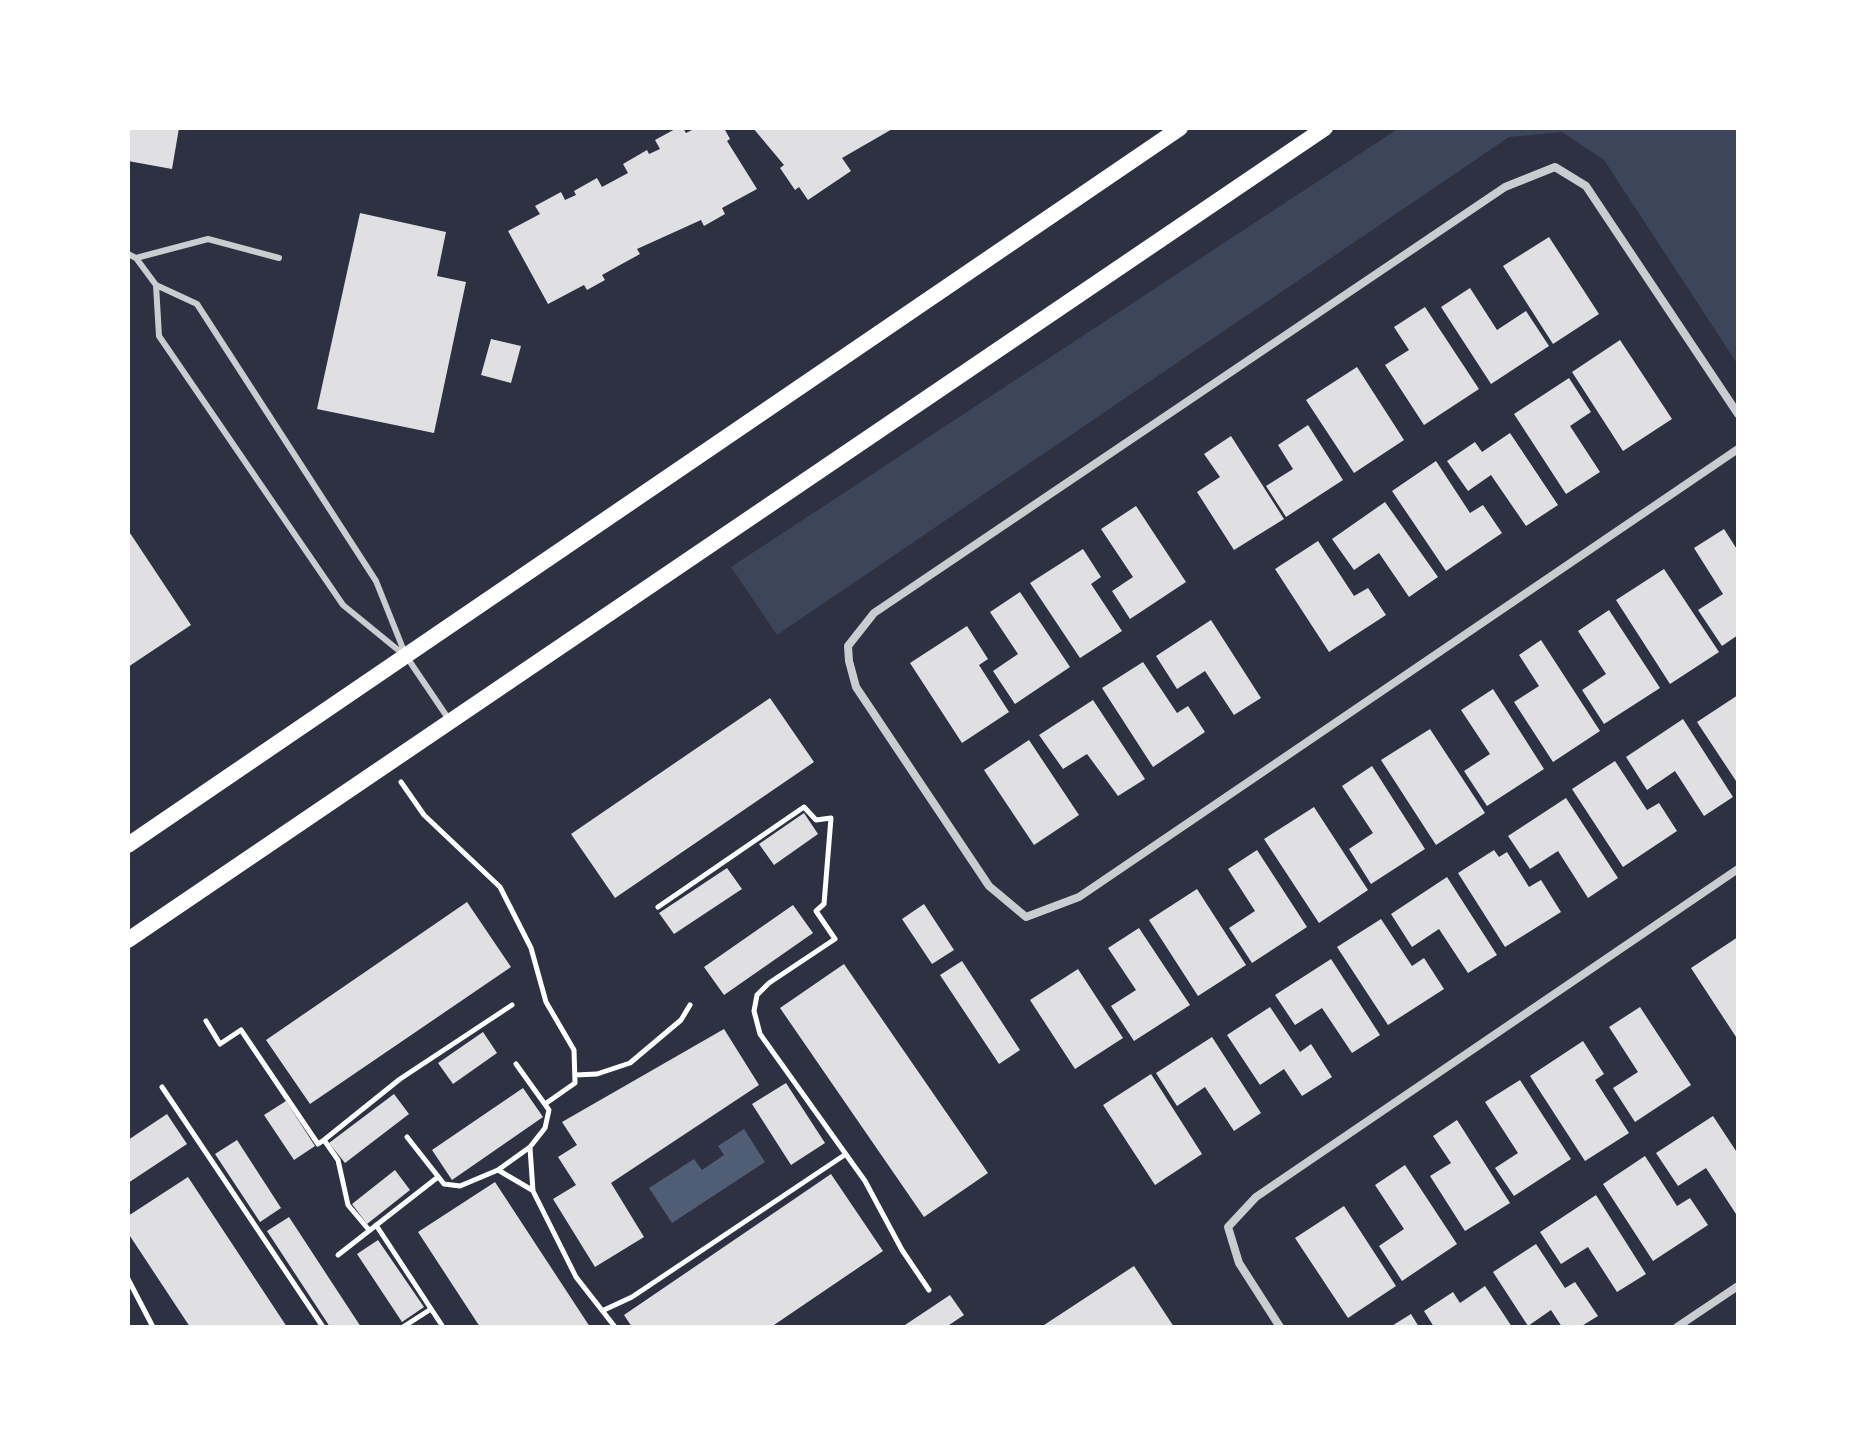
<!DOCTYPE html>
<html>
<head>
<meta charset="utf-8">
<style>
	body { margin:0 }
	#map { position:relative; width:1866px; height:1455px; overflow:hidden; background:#2d3142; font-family:"Varela Round",sans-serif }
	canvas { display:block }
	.frame { position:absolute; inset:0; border:130px solid #fff; pointer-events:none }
</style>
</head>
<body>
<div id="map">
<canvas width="1866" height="1455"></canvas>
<div class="frame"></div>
</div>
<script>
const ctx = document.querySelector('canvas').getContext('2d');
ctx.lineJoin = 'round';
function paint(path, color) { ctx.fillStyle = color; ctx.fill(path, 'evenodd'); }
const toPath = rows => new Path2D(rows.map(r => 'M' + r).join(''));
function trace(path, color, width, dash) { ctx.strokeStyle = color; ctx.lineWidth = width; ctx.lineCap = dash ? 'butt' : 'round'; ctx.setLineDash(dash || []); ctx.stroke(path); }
paint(toPath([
	[1399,128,1738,128,1738,365,1604,160,1562,132,1509,137,777,635,731,567]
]), '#3c4559');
paint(toPath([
	[744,1129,765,1162,672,1223,649,1188,694,1159,702,1170,724,1155,718,1146]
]), '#4f5d75');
paint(toPath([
	[128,128,179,128,172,169,128,161],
	[677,128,683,128,686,133,696,128,724,128,730,139,727,141,757,189,722,208,725,214,704,226,701,220,637,249,640,254,602,275,605,280,587,290,584,285,548,304,508,231,540,214,535,206,561,192,565,200,576,195,574,191,597,178,602,187,628,173,623,164,647,150,649,154,660,149,655,140],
	[753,128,894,128,842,158,851,171,808,200,799,187,795,190,780,168,784,165],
	[360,213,446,232,437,276,466,282,434,433,317,409],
	[1549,237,1599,314,1553,344,1503,266],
	[1470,288,1497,330,1526,311,1549,346,1491,384,1441,307],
	[1425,307,1479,389,1424,425,1385,365,1409,350,1394,327],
	[491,339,521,346,511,383,481,375],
	[1620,340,1672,419,1623,451,1572,372],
	[1357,367,1404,440,1354,473,1306,400],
	[1569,378,1591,412,1570,426,1600,472,1566,494,1514,414],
	[1308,425,1343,480,1286,517,1266,486,1293,469,1278,445],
	[1510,433,1558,505,1526,526,1491,475,1468,491,1447,461,1475,442,1482,452],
	[1231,436,1284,519,1234,550,1197,492,1220,477,1204,454],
	[1436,461,1470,513,1483,505,1502,533,1446,571,1392,491],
	[1385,502,1438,577,1409,597,1379,553,1354,570,1332,539],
	[1136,506,1186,582,1130,619,1112,591,1133,577,1101,529],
	[1724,529,1738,551,1738,635,1722,646,1698,610,1723,594,1694,548],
	[128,530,191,625,128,667],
	[1318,541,1354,596,1368,588,1386,615,1329,652,1275,569],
	[1083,549,1101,577,1091,584,1122,631,1080,658,1030,583],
	[1664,569,1719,652,1670,684,1616,600],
	[1020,592,1070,667,1015,704,993,671,1018,654,990,612],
	[1609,610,1660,688,1604,724,1582,690,1606,674,1578,631],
	[1211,620,1261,698,1234,715,1205,671,1177,689,1156,656],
	[967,626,988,659,979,665,1009,712,962,743,910,663],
	[1541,640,1600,731,1553,762,1514,702,1539,686,1519,655],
	[1143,662,1177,713,1188,706,1205,732,1153,767,1102,688],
	[1493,689,1544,769,1487,806,1464,771,1490,754,1461,710],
	[1738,695,1738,784,1697,722],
	[770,698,814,762,615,898,571,834],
	[1093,700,1145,779,1118,796,1087,754,1063,769,1039,735],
	[1683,719,1733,797,1704,816,1675,771,1647,790,1626,757],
	[1430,729,1485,813,1436,845,1381,760],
	[1029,740,1079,815,1034,845,984,770],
	[1615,761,1647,810,1659,803,1677,831,1623,867,1572,789],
	[1372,766,1425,849,1371,884,1349,849,1373,833,1342,786],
	[1566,798,1618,878,1588,898,1558,851,1530,869,1508,836],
	[1314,807,1368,890,1319,923,1264,839],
	[804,813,818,834,774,865,759,844],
	[1257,850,1307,927,1252,963,1229,928,1255,911,1228,869],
	[1494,850,1499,857,1507,852,1529,887,1541,880,1561,912,1505,947,1458,873],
	[727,868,742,889,674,934,659,913],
	[1447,877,1497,955,1468,973,1439,929,1412,947,1391,914],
	[1197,889,1246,965,1198,996,1149,920],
	[467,902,511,967,310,1104,266,1040],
	[924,904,954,950,932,964,902,919],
	[793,905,813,933,724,995,704,967],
	[1381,919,1412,966,1424,958,1444,989,1388,1025,1337,947],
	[1139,928,1190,1005,1134,1041,1111,1006,1136,990,1108,948],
	[1738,937,1738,1040,1691,968],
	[1331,959,1380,1035,1352,1053,1322,1008,1295,1025,1275,995],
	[962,961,1020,1050,999,1064,940,975],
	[844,964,988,1173,924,1217,780,1008],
	[1078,969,1123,1038,1075,1069,1030,1000],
	[1270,1007,1300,1052,1311,1044,1332,1077,1302,1096,1284,1069,1260,1085,1227,1035],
	[1640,1007,1691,1085,1635,1122,1613,1088,1638,1072,1609,1027],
	[724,1029,759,1085,611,1183,644,1237,595,1267,553,1199,576,1185,558,1157,577,1145,562,1122],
	[483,1032,497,1053,453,1084,438,1063],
	[1212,1037,1261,1113,1234,1131,1205,1087,1177,1106,1156,1073],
	[1583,1041,1604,1074,1595,1080,1629,1133,1585,1161,1530,1076],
	[1151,1074,1202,1154,1155,1185,1103,1105],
	[1520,1080,1571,1159,1514,1196,1495,1168,1518,1153,1485,1102],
	[786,1083,825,1143,791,1165,752,1104],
	[523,1088,543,1117,452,1180,432,1150],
	[394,1094,409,1114,345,1163,329,1143],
	[286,1101,315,1146,294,1160,264,1115],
	[167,1114,187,1144,128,1183,128,1140],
	[1713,1116,1738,1154,1736,1214,1706,1168,1678,1186,1656,1153],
	[1457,1120,1510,1203,1465,1231,1430,1176,1451,1163,1433,1136],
	[237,1140,281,1208,260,1222,215,1154],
	[1645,1156,1677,1206,1690,1198,1708,1225,1653,1261,1603,1184],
	[1405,1165,1457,1244,1402,1281,1379,1246,1404,1229,1375,1185],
	[395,1170,410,1190,367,1224,352,1204],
	[831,1174,883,1251,771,1327,632,1327,624,1315],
	[188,1177,287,1327,190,1327,128,1233,128,1216],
	[495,1182,590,1327,480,1327,418,1232],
	[1596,1195,1646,1274,1617,1292,1588,1247,1561,1264,1540,1232],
	[1344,1206,1396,1286,1348,1318,1295,1238],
	[289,1217,361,1327,330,1327,267,1231],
	[378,1240,424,1307,402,1322,357,1254],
	[1536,1244,1565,1288,1575,1282,1598,1316,1580,1327,1562,1327,1551,1310,1528,1326,1493,1272],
	[1134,1266,1174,1327,1041,1327],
	[1485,1286,1512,1327,1434,1327,1424,1311,1453,1292,1460,1303],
	[950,1295,964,1315,946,1327,902,1327],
	[1411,1314,1419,1327,1390,1327]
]), '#e0e0e3');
trace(toPath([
	[401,782,424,815,500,887,531,948,546,1002,574,1050,575,1083,545,1104],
	[658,907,804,807,816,820,831,818,824,904,816,911,835,939,769,983,757,995,754,1011,760,1034,865,1181,902,1250,929,1290],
	[206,1021,220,1044,241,1030,318,1144,324,1140,338,1160,348,1205,369,1230],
	[575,1075,597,1074,630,1063,681,1020,690,1005],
	[162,1087,323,1327],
	[407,1137,444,1184,460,1186,498,1170,530,1147,545,1128,549,1110,516,1064],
	[324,1140,400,1079,512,1005],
	[530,1148,533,1191,576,1277,615,1327],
	[498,1170,532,1190],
	[376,1225,443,1327],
	[338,1255,438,1177],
	[128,1279,153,1327],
	[604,1310,632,1297,843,1156],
	[403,1327,431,1309]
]), '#fff', 5);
trace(toPath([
	[128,254,136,258,156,285,197,304,376,581,406,656,450,721],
	[136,258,208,239,279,258],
	[156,285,159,336,343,605,403,654]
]), '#caccd0', 6);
trace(toPath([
	[1738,414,1586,186,1555,167,1505,187,874,613,848,646,849,661,856,687,989,886,1026,917,1079,897,1738,449],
	[1280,1327,1239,1263,1228,1227,1256,1197,1738,869],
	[1677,1327,1738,1286]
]), '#caccd0', 8);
trace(toPath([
	[128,845,1180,128],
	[128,940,1325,128]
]), '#fff', 16);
</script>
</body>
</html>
